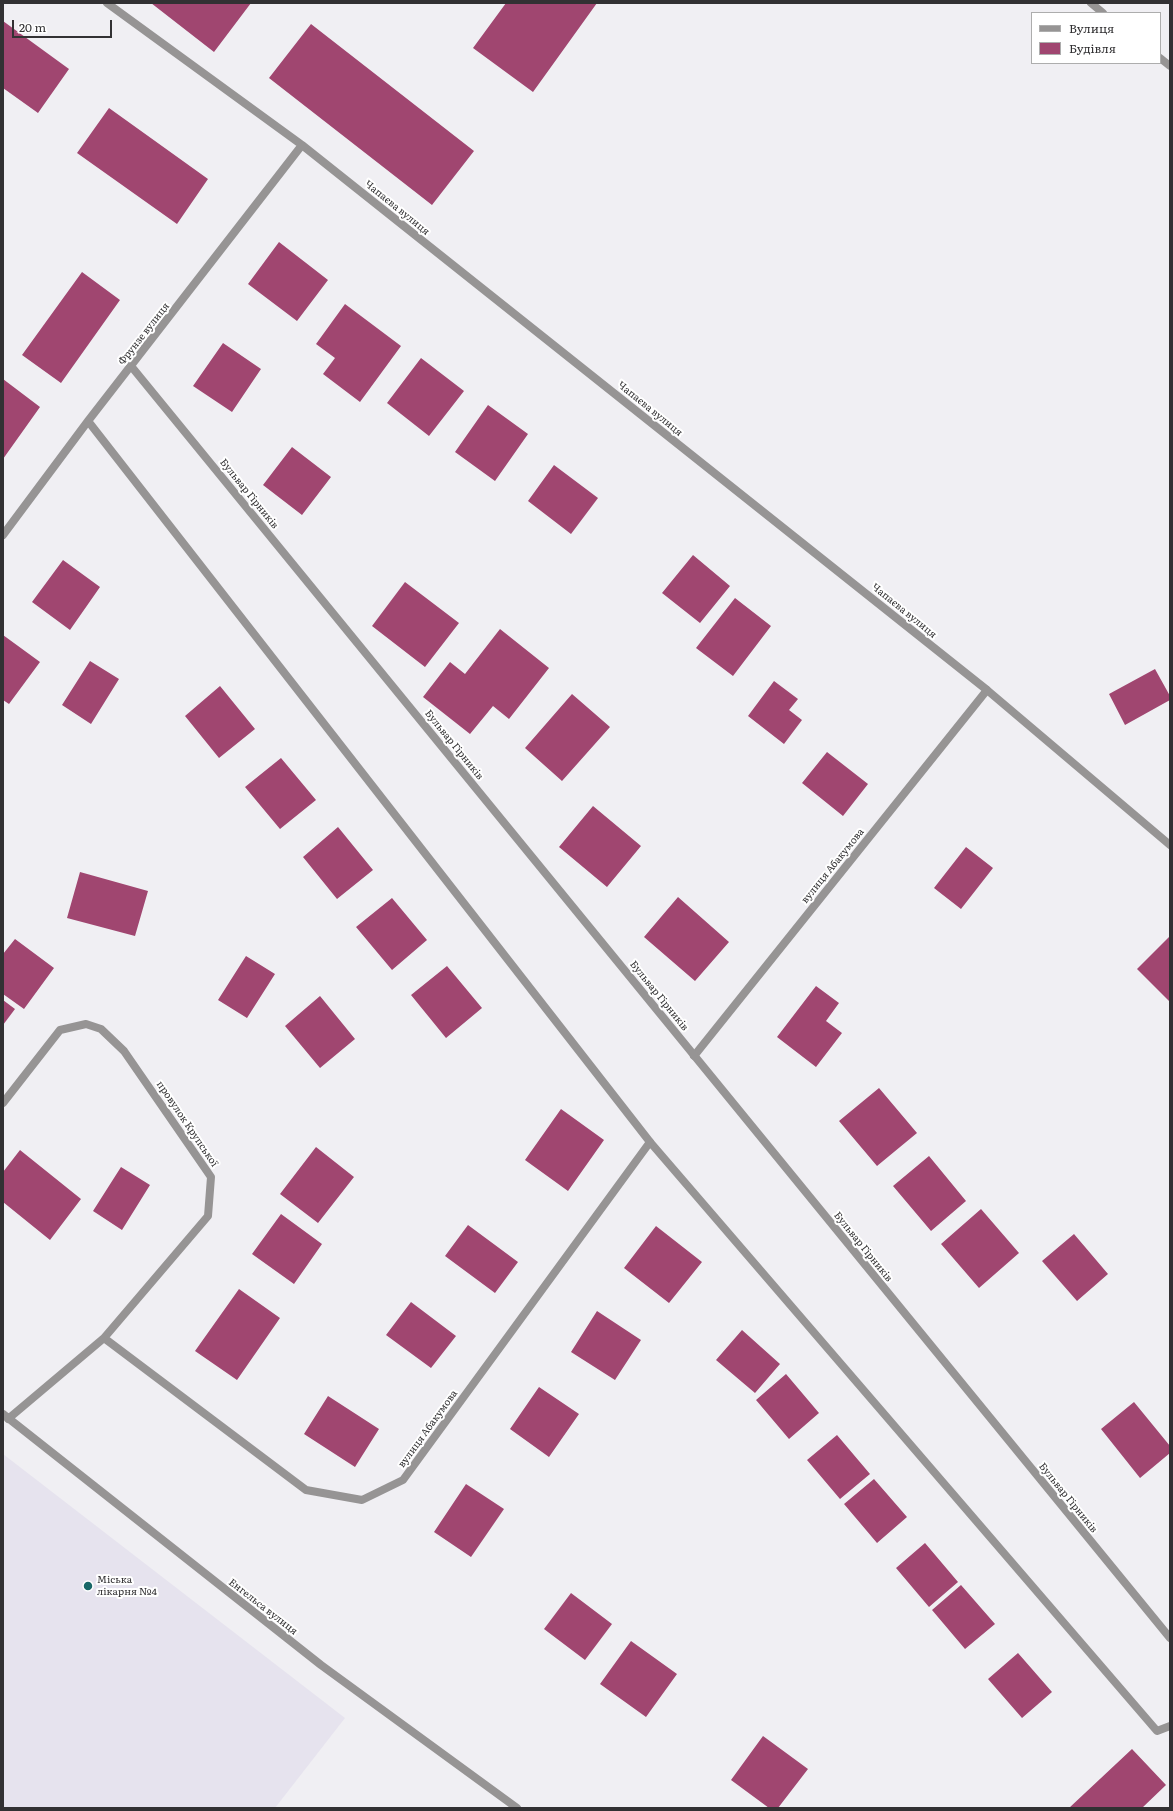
<!DOCTYPE html>
<html>
<head>
<meta charset="utf-8">
<style>
	body { margin:0 }
	#map { position:relative; width:1173px; height:1811px; overflow:hidden; background:#f0eff3; font-family:Literata,serif }
	canvas { display:block }
	.frame { position:absolute; inset:0; border:4px solid #323133; pointer-events:none }
	.legend { position:absolute; left:1031px; top:12px; width:130px; height:52px; box-sizing:border-box; background:#fff; border:1px solid #adadad; margin:0; padding:5px 7px; list-style:none; font-size:12px; color:#323133 }
	.legend li { display:flex; align-items:center; gap:8px; height:20px }
	.legend b { width:20px; border:1px solid #adadad }
	.scale { position:absolute; left:12px; top:20px; width:100px; height:18px; box-sizing:border-box; border:2px solid #323133; border-top:0; padding-left:5px; font-size:12px; line-height:14px; white-space:nowrap; color:#323133; -webkit-text-stroke:3px #fff; paint-order:stroke }
</style>
</head>
<body>
<div id="map">
<canvas width="1173" height="1811"></canvas>
<div class="frame"></div>
<ul class="legend">
<li><b style="height:5px;background:#969494"></b>Вулиця</li>
<li><b style="height:11px;background:#a04670"></b>Будівля</li>
</ul>
<div class="scale">20 m</div>
</div>
<script>
const ctx = document.querySelector('canvas').getContext('2d');
ctx.lineJoin = 'round';
function paint(path, color) { ctx.fillStyle = color; ctx.fill(path, 'evenodd'); }
const toPath = rows => new Path2D(rows.map(r => 'M' + r).join(''));
function trace(path, color, width, dash) { ctx.strokeStyle = color; ctx.lineWidth = width; ctx.lineCap = dash ? 'butt' : 'round'; ctx.setLineDash(dash || []); ctx.stroke(path); }
function drawText(font, color, halo, rows, align = 'center') {
  ctx.font = font + ' Literata,serif'; ctx.lineWidth = 4; ctx.setLineDash([]); ctx.textBaseline = 'middle'; ctx.strokeStyle = halo; ctx.fillStyle = color; for (const [text, x, y, turn = 0] of rows) {
    ctx.save(); ctx.translate(x, y); ctx.rotate((+turn || 0) * Math.PI / 180); ctx.textAlign = isNaN(turn) ? turn : align; if (halo) ctx.strokeText(text, 0, 0); ctx.fillText(text, 0, 0); ctx.restore();
  }
}
paint(toPath([
	[3,1454,345,1718,275,1808,3,1808]
]), '#e6e3ee');
paint(toPath([
	[151,3,251,3,214,52],
	[506,3,597,3,533,92,473,48],
	[3,21,69,69,38,113,3,88],
	[311,24,474,151,432,205,269,78],
	[109,108,208,179,177,224,77,153],
	[279,242,328,280,297,321,248,284],
	[82,272,120,300,61,383,22,355],
	[345,304,401,346,360,402,323,374,335,358,316,344],
	[223,343,261,369,232,412,193,386],
	[421,358,464,391,429,436,387,403],
	[3,379,40,407,3,459],
	[488,405,528,434,495,481,455,452],
	[292,447,331,477,302,515,263,485],
	[554,465,598,498,571,534,528,501],
	[693,555,730,586,700,623,662,593],
	[63,560,100,587,70,630,32,602],
	[405,582,459,623,425,667,372,626],
	[735,598,771,626,733,676,696,648],
	[500,629,549,668,509,719,493,706,470,734,423,697,450,662,465,674],
	[3,635,40,662,9,704,3,700],
	[90,661,119,679,91,724,62,705],
	[1155,669,1170,696,1170,700,1125,725,1109,694],
	[774,681,798,699,789,710,802,720,784,744,748,716],
	[220,686,255,729,219,758,185,716],
	[572,694,610,727,562,781,525,748],
	[827,752,868,784,843,816,802,783],
	[281,758,316,800,280,829,245,787],
	[593,806,641,846,607,887,559,847],
	[338,827,373,870,337,899,303,857],
	[966,847,993,868,961,909,934,888],
	[80,872,148,891,135,936,67,918],
	[678,897,729,942,695,981,644,937],
	[392,898,427,940,392,970,356,927],
	[1170,936,1170,1002,1137,969],
	[15,939,54,968,24,1009,3,994,3,954],
	[246,956,275,974,247,1018,218,1000],
	[447,966,482,1008,446,1038,411,995],
	[816,986,839,1003,826,1021,842,1033,816,1067,777,1037],
	[320,996,355,1039,320,1068,285,1026],
	[3,1000,15,1009,3,1025],
	[879,1088,917,1133,877,1166,839,1121],
	[561,1109,604,1140,568,1191,525,1160],
	[316,1147,354,1177,318,1223,280,1194],
	[20,1150,81,1199,50,1240,3,1202,3,1172],
	[929,1156,966,1201,931,1231,893,1186],
	[121,1167,150,1185,122,1230,93,1211],
	[981,1209,1019,1253,979,1288,941,1244],
	[281,1214,322,1244,294,1284,252,1254],
	[468,1225,518,1262,495,1293,445,1256],
	[656,1226,702,1262,669,1303,624,1268],
	[1074,1234,1108,1274,1077,1301,1042,1261],
	[239,1289,280,1318,237,1380,195,1351],
	[411,1302,456,1336,431,1368,386,1335],
	[597,1311,641,1340,615,1380,571,1352],
	[742,1330,780,1364,755,1393,716,1360],
	[786,1374,819,1413,789,1439,756,1400],
	[539,1387,579,1414,549,1457,510,1429],
	[328,1396,379,1429,355,1467,304,1434],
	[1134,1402,1170,1446,1170,1453,1140,1478,1101,1429],
	[837,1435,870,1474,840,1499,807,1460],
	[874,1479,907,1517,877,1543,844,1504],
	[466,1484,504,1509,471,1557,434,1532],
	[925,1543,958,1582,929,1607,896,1568],
	[961,1585,995,1624,965,1649,932,1610],
	[571,1593,612,1624,585,1660,544,1629],
	[631,1641,677,1674,646,1717,600,1684],
	[1018,1653,1052,1692,1022,1718,988,1679],
	[763,1736,808,1769,778,1808,769,1808,731,1780],
	[1132,1749,1166,1785,1142,1808,1069,1808]
]), '#a04670');
trace(toPath([
	[694,1056,987,690],
	[650,1142,1157,1731,1170,1726]
]), '#969494', 8);
trace(toPath([
	[107,3,302,145,987,690,1170,845],
	[131,366,1170,1638],
	[88,421,650,1142,403,1480,362,1500,306,1490,104,1338],
	[3,535,88,421,302,145],
	[3,1103,60,1030,86,1024,101,1029,124,1051,211,1177,208,1216,104,1338,8,1419],
	[3,1414,321,1665,517,1808]
]), '#969494', 8);
trace(toPath([
	[1091,3,1103,13],
	[1160,58,1170,66]
]), '#969494', 8);
for (const [x, y, r, color] of [
	[88,1586,5,"#186767"]
]) { const dot = new Path2D(); dot.arc(x, y, r, 0, 2 * Math.PI); ctx.fillStyle = color; ctx.fill(dot); trace(dot, '#fff', 1.5); }
drawText('10px', '#323133', '#fff', [
	["Чапаєва вулиця",397,208,39],
	["Фрунзе вулиця",144,334,-52],
	["Чапаєва вулиця",650,409,39],
	["Бульвар Гірників",249,494,51],
	["Чапаєва вулиця",904,611,39],
	["Бульвар Гірників",454,745,51],
	["вулиця Абакумова",833,866,-51],
	["Бульвар Гірників",659,996,51],
	["провулок Крупської",187,1124,56],
	["Бульвар Гірників",863,1247,51],
	["вулиця Абакумова",428,1429,-54],
	["Бульвар Гірників",1068,1498,51],
	["Енгельса вулиця",263,1607,38]
]);
drawText('10px', '#323133', '#fff', [
	["Міська",97,1580],
	["лікарня №4",97,1592]
], 'left');
</script>
</body>
</html>
